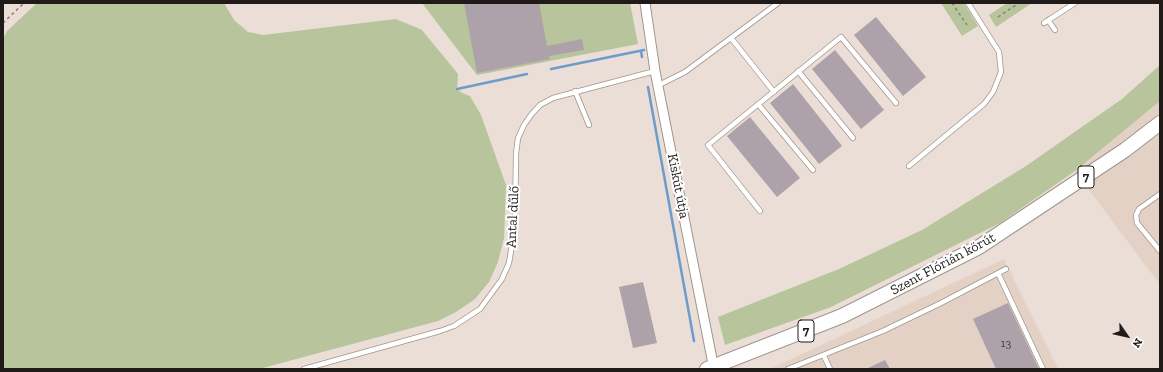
<!DOCTYPE html>
<html>
<head>
<meta charset="utf-8">
<style>
	body { margin:0 }
	#map { position:relative; width:1163px; height:372px; overflow:hidden; background:#eaded6; font-family:"Zilla Slab",serif }
	canvas { display:block }
	.frame { position:absolute; inset:0; border:4px solid #201b19; pointer-events:none }
	.north { position:absolute; left:1107px; top:316px; width:40px; height:40px; -webkit-text-stroke:3px #fff; paint-order:stroke; rotate:124deg; font-size:11px; font-weight:700; line-height:16px; text-align:center; color:#201b19 }
	.north::after { content:''; display:block; margin:auto; width:14px; height:18px; background:#201b19; clip-path:polygon(50% 0,100% 100%,50% 72%,0 100%) }
</style>
</head>
<body>
<div id="map">
<canvas width="1163" height="372"></canvas>
<div class="frame"></div>
<div class="north">N</div>
</div>
<script>
const ctx = document.querySelector('canvas').getContext('2d');
ctx.lineJoin = 'round';
function paint(path, color) { ctx.fillStyle = color; ctx.fill(path, 'evenodd'); }
const toPath = rows => new Path2D(rows.map(r => 'M' + r).join(''));
function trace(path, color, width, dash) { ctx.strokeStyle = color; ctx.lineWidth = width; ctx.lineCap = dash ? 'butt' : 'round'; ctx.setLineDash(dash || []); ctx.stroke(path); }
function drawText(font, color, halo, rows, align = 'center') {
  ctx.font = font + ' "Zilla Slab",serif'; ctx.lineWidth = 4; ctx.setLineDash([]); ctx.textBaseline = 'middle'; ctx.strokeStyle = halo; ctx.fillStyle = color; for (const [text, x, y, turn = 0] of rows) {
    ctx.save(); ctx.translate(x, y); ctx.rotate((+turn || 0) * Math.PI / 180); ctx.textAlign = isNaN(turn) ? turn : align; if (halo) ctx.strokeText(text, 0, 0); ctx.fillText(text, 0, 0); ctx.restore();
  }
}
paint(toPath([
	[1160,101,1160,285,1075,171],
	[1004,259,1058,369,770,369]
]), '#e4d1c6');
paint(toPath([
	[37,3,224,3,234,20,248,32,263,35,396,19,422,30,458,74,457,89,462,93,470,96,481,115,506,185,504,238,498,262,489,282,475,299,456,312,438,321,259,369,3,369,3,39,7,31],
	[422,3,630,3,638,44,477,75],
	[941,3,964,3,978,26,962,36],
	[1007,3,1032,3,996,27,989,15],
	[1160,65,1160,101,1075,171,1000,223,831,307,725,345,718,317,839,269,922,230,1026,166,1122,99]
]), '#b7c49c');
trace(toPath([
	[641,51,642,57],
	[551,69,644,50],
	[648,87,694,341],
	[457,89,527,74]
]), '#6d9bcb', 2.5);
paint(toPath([
	[464,3,539,3,547,46,582,39,584,50,549,56,550,59,477,73],
	[876,17,926,77,903,96,854,35],
	[835,50,884,110,861,129,812,69],
	[793,84,842,146,819,164,770,103],
	[750,117,800,178,777,197,727,136],
	[643,282,657,343,633,348,619,287],
	[1008,303,1039,369,996,369,973,319],
	[885,360,890,369,866,369]
]), '#ada2a9');
const service = toPath([
	[1048,20,1055,30],
	[1044,23,1075,3],
	[731,38,774,92],
	[798,71,853,138],
	[659,85,685,72,778,3],
	[575,91,589,125],
	[758,104,813,170],
	[909,166,984,104,993,92,1001,72,999,52,968,3],
	[1160,194,1139,209,1136,215,1137,223,1160,251],
	[760,211,708,145,841,37,896,103],
	[998,273,1043,369],
	[824,356,830,369],
	[304,369,440,331,454,326,480,309,502,279,509,263,515,227,516,154,518,138,524,125,531,115,540,105,553,98,655,71],
	[788,369,883,331,941,303,1006,269]
]);
const minor = toPath([
	[645,3,655,71,714,369]
]);
const primary = toPath([
	[707,369,842,316,979,247,1125,150,1160,123]
]);
trace(service, '#a0958e', 6);
trace(minor, '#a0958e', 11);
trace(primary, '#a0958e', 16);
trace(toPath([
	[952,3,967,25],
	[998,17,1019,3],
	[3,23,24,3]
]), '#89807b', 1.5, [3, 3]);
trace(service, '#fff', 4.5);
trace(minor, '#fff', 9);
trace(primary, '#fff', 14);
drawText('12px', '#433d3d', null, [
	["13",1006,344]
]);
for (const [x, y, w] of [
	[1086,177,16],
	[806,331,16]
]) { const box = new Path2D(); box.roundRect(x - w / 2, y - 11, w, 22, 3); ctx.fillStyle = '#fff'; ctx.fill(box); trace(box, '#201b19', 1); }
drawText('bold 13px', '#201b19', null, [
	["7",1086,177],
	["7",806,331]
]);
drawText('14px', '#201b19', '#fff', [
	["Kiskút útja",678,186,79],
	["Antal dűlő",513,217,-87],
	["Szent Flórián körút",943,264,-28]
]);
</script>
</body>
</html>
